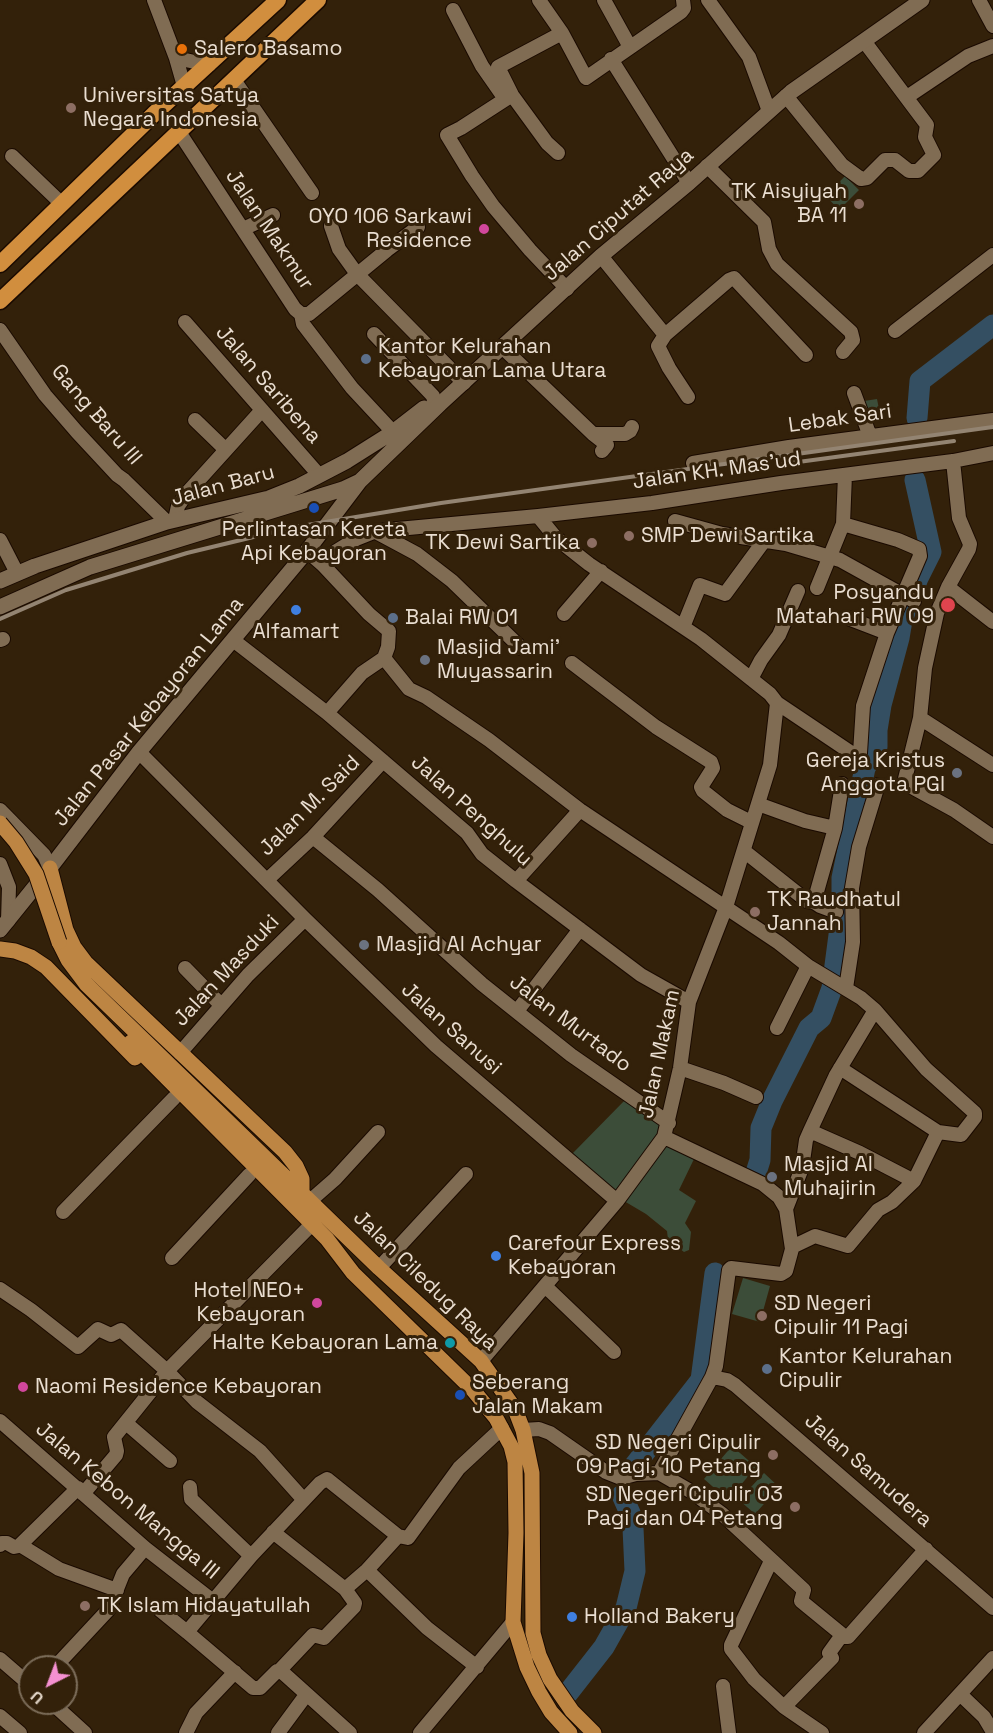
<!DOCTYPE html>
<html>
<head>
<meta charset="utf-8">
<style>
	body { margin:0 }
	#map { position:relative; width:993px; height:1733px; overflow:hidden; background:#33210a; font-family:"Space Grotesk",sans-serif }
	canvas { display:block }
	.north { position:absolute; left:18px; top:1655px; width:60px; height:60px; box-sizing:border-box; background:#33210a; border:2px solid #7c6d5a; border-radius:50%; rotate:222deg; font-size:16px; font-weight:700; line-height:24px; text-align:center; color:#eaded1 }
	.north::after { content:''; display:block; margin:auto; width:21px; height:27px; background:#f590d1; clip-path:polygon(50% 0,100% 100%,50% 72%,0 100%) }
</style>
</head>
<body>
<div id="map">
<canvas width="993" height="1733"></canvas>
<div class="north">U</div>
</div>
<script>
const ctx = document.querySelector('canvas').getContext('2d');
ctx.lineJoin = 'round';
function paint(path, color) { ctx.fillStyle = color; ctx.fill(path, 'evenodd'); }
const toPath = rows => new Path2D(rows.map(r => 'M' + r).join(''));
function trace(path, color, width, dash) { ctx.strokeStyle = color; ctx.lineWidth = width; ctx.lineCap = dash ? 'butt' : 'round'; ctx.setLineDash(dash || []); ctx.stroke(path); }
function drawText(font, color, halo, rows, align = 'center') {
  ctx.font = font + ' "Space Grotesk",sans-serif'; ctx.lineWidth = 6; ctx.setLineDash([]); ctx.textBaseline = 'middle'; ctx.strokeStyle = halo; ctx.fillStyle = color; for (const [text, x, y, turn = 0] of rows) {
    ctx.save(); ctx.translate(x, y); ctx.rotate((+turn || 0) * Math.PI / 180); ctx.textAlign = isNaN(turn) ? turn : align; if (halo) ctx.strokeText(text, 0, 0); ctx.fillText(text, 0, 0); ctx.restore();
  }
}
paint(toPath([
	[845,176,859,190,839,210,826,196],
	[877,399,881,419,869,422,864,401],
	[625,1100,661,1125,658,1138,616,1194,572,1154],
	[666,1144,694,1159,679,1190,696,1201,685,1223,691,1232,689,1250,684,1252,668,1240,667,1231,646,1214,624,1201],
	[743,1278,770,1286,760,1322,732,1314],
	[732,1446,756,1467,728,1500,704,1479],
	[764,1473,779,1487,755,1514,739,1500]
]), '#3c4d39');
trace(toPath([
	[917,418,920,381,993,325],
	[755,1176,760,1160,761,1128,772,1101,809,1028,821,1018,832,988,842,912,842,878,865,768,877,747,877,730,881,705,899,638,902,620,918,578,931,552,915,480],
	[631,1470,701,1380,715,1273],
	[568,1693,604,1647,626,1608,635,1571,633,1528,630,1513,622,1495]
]), '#344f62', 21);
const minor = toPath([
	[154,0,176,58,184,86],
	[539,0,562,33],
	[604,0,630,47],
	[708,0,749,57,769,111],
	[979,0,993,26],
	[453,10,482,66,505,99],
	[176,58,209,65],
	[611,59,689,183],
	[234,80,312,193],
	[512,95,461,128,447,135,472,176,493,206,530,250,567,289],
	[786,96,842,165,861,179,867,178,885,160,895,160,909,171,918,171,934,155,925,137,927,125,864,41],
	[907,97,968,56,993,46],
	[179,132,295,309,301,314,309,314,387,250,418,227],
	[558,153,547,143,512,95,498,67,562,33,586,78,681,12,684,8,683,0],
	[12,156,62,204],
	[707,166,764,222,769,249,777,264,851,332,853,340,843,352],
	[331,226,339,249,357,274,464,383],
	[243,229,273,215],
	[601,256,665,335,658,346,669,368,688,397],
	[301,314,303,324,352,388,393,432],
	[185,322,319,475],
	[0,330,45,395,77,432,117,475,124,480,167,522],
	[895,331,993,255],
	[374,334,433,396,434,401],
	[665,335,729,280,734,278,806,355],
	[502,347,593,434,607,445,602,451],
	[854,393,870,436],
	[195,420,226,450],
	[593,434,625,434,630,431,632,427],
	[953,461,959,518,970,544,969,549,948,587,937,613,925,668,920,718,905,779,912,787,954,810,993,837],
	[693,463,789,447,993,420],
	[538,516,556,538,589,564,701,639,770,694,777,703,856,756,860,753,863,706,887,633,920,556,919,549,898,540,843,524],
	[175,520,178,506,187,493,262,410],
	[675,521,722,534,786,544,840,560,914,601],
	[376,532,417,554,452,581,521,648],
	[0,540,17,573],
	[307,551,323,565,369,614,389,631,388,647,384,658,362,673,327,713],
	[323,565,335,552,356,539,376,531,538,516,652,503,781,483,953,461,993,453],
	[948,587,993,622],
	[817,588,843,524,845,475],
	[564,614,601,571],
	[848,618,887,633],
	[683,627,700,585,725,594,764,541],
	[0,640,3,639],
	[233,640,327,713,467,833,482,854,516,881,641,975,689,1002],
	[384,658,409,689,426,697,489,740,580,810,779,943,808,966,861,998,875,1010,836,1075,810,1131,806,1140,802,1168,786,1209,779,1197,763,1184,664,1137],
	[572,663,656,727,711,762,713,768,701,787,703,791,727,810,751,822],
	[751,679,761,660,779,635,798,591],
	[920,718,993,765],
	[139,752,305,919,436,1046,617,1201],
	[758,804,805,821,835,828],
	[0,810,44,855,50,868],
	[313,837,378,890,482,984,571,1055,669,1123],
	[744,851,807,901,814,902,820,906,836,912],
	[0,864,9,887,8,921],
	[267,880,313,837,383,761],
	[516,881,580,810],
	[814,902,835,828,842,784],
	[185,968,221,1005],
	[846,988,853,942,852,888,859,847,878,785],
	[875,1010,926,1069,975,1113,975,1117,961,1135,938,1132],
	[517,1011,580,929],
	[777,1028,808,966],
	[180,1053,248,975,305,919],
	[680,1068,724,1083,756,1097],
	[810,1131,860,1153,914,1181],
	[311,1200,335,1179,378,1132],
	[63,1212,174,1098],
	[792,1247,815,1236,848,1246,878,1210,892,1202,914,1181,938,1132,840,1068],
	[172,1258,249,1175],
	[379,1268,466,1174],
	[545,1286,614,1352],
	[0,1289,31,1310,78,1347,98,1329,111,1335,121,1330,167,1371,197,1402,260,1451,303,1499],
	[481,1361,617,1201,664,1137,680,1068,689,1002,726,907,770,765,777,703],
	[712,1377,727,1380,735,1385,993,1608],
	[0,1421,145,1548,213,1601],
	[126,1423,170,1461],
	[523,1430,539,1429,550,1433,606,1472,621,1478,636,1474,659,1473,692,1492,722,1514,804,1590,801,1601,845,1637,848,1637,926,1549],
	[659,1473,712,1377,716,1366,729,1270,731,1268,781,1274,786,1271,792,1249,786,1209],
	[190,1487,191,1499,251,1556],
	[83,1494,116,1455,117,1451,114,1437,167,1371,312,1224],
	[273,1532,345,1589,367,1570,398,1536],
	[0,1545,2,1543,7,1543,14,1547,19,1546,78,1488],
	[20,1545,59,1569,117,1590],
	[771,1561,731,1645,731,1649,754,1679,784,1707,822,1733],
	[367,1570,427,1628,477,1667],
	[160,1610,187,1632],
	[0,1659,30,1685],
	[55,1667,109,1609,123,1574,145,1548],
	[279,1671,313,1635,324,1638,354,1607,355,1603,345,1589],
	[723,1686,729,1733],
	[960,1694,984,1717,993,1732],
	[52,1703,85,1733],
	[784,1707,832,1658,829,1653,842,1635],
	[0,1716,20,1733],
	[186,1733,196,1713,235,1672],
	[278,1733,306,1695],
	[350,1733,281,1671,277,1671,260,1688,253,1688,187,1632,251,1556,320,1483,327,1479,398,1536,408,1538,459,1468,502,1428],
	[420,1733,513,1622],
	[924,1733,993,1658]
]);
const secondary = toPath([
	[0,581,35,566,167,522,269,498,299,486,347,461,393,432,424,408],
	[0,607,90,567,343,489,360,481],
	[0,930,50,868,139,752,307,551,360,481,440,404,601,256,689,183,791,92,922,0]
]);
const primary = toPath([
	[50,868,66,930,74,947,86,963,285,1152,296,1166,302,1179,302,1192],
	[59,942,68,960,86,984,379,1268,481,1361,515,1409,523,1430,532,1473,533,1633,539,1655,550,1679,572,1711,594,1733],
	[0,949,15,951,31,957,46,967,135,1058],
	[131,1042,327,1239,353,1273,473,1390,496,1418,511,1446,515,1462,516,1533,513,1622,527,1667,539,1692,551,1712,570,1733]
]);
const trunk = toPath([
	[0,264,154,114,278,0],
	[0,301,318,0]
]);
trace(minor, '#1a0a00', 16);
trace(secondary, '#1a0a00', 17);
trace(primary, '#1a0a00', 17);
trace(trunk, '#1a0a00', 19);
trace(minor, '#806c53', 14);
trace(secondary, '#806c53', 15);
trace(primary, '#bd8543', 15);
trace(trunk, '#d18e3e', 16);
trace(toPath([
	[776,465,954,441],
	[0,619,66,590,102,579,187,553,295,527,441,503,993,427]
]), '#938472', 4);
const primaryBridge = toPath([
	[0,823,16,842,36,874,59,942]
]);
trace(primaryBridge, '#1a0a00', 17, []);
trace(primaryBridge, '#bd8543', 15);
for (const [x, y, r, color] of [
	[182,49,6,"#e8710a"],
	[71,108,6,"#8d6e63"],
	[859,204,6,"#8d6e63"],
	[484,229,6,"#d1479c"],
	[366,359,6,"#5c6f8a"],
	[314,508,6,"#1a4fb4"],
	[629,536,6,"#8d6e63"],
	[592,543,6,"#8d6e63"],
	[948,605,8,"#e0444e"],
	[296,610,6,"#3f7fe0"],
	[393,618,6,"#5c6f8a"],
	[425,660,6,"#6b7280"],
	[957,773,6,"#6b7280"],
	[755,912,6,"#8d6e63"],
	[364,945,6,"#6b7280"],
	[772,1177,6,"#6b7280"],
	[496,1256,6,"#3f7fe0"],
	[317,1303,6,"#d1479c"],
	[762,1316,6,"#8d6e63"],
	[450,1343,6,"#0f9aa8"],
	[767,1369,6,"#5c6f8a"],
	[23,1387,6,"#d1479c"],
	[460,1395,6,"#1a4fb4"],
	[773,1455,6,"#8d6e63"],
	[795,1507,6,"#8d6e63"],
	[85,1606,6,"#8d6e63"],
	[572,1617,6,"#3f7fe0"]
]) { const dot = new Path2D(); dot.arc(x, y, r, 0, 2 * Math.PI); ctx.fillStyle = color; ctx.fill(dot); trace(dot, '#33210a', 2); }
drawText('21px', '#eaded1', '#33210a', [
	["Salero Basamo",194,49],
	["Universitas Satya",83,96],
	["Negara Indonesia",83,120],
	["TK Aisyiyah",847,192,"right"],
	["BA 11",847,216,"right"],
	["OYO 106 Sarkawi",472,217,"right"],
	["Residence",472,241,"right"],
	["Kantor Kelurahan",378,347],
	["Kebayoran Lama Utara",378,371],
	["Perlintasan Kereta",314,530,"center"],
	["Api Kebayoran",314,554,"center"],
	["SMP Dewi Sartika",641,536],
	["TK Dewi Sartika",580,543,"right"],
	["Posyandu",934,593,"right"],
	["Matahari RW 09",934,617,"right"],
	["Balai RW 01",405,618],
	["Alfamart",296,632,"center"],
	["Masjid Jami'",437,648],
	["Muyassarin",437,672],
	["Gereja Kristus",945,761,"right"],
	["Anggota PGI",945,785,"right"],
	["TK Raudhatul",767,900],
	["Jannah",767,924],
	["Masjid Al Achyar",376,945],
	["Masjid Al",784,1165],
	["Muhajirin",784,1189],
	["Carefour Express",508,1244],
	["Kebayoran",508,1268],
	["Hotel NEO+",305,1291,"right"],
	["Kebayoran",305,1315,"right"],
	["SD Negeri",774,1304],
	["Cipulir 11 Pagi",774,1328],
	["Halte Kebayoran Lama",438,1343,"right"],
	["Kantor Kelurahan",779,1357],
	["Cipulir",779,1381],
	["Seberang",472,1383],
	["Jalan Makam",472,1407],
	["Naomi Residence Kebayoran",35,1387],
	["SD Negeri Cipulir",761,1443,"right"],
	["09 Pagi, 10 Petang",761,1467,"right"],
	["SD Negeri Cipulir 03",783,1495,"right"],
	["Pagi dan 04 Petang",783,1519,"right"],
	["TK Islam Hidayatullah",97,1606],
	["Holland Bakery",584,1617]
], 'left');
drawText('21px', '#eaded1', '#33210a', [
	["Jalan Ciputat Raya",619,215,-41],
	["Jalan Makmur",269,230,56],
	["Jalan Saribena",268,385,49],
	["Gang Baru III",96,415,49],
	["Lebak Sari",840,419,-8],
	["Jalan KH. Mas'ud",717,471,-8],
	["Jalan Baru",223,486,-15],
	["Jalan Pasar Kebayoran Lama",149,712,-51],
	["Jalan M. Said",310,806,-45],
	["Jalan Penghulu",471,811,42],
	["Jalan Masduki",227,971,-47],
	["Jalan Murtado",570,1024,37],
	["Jalan Sanusi",451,1029,42],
	["Jalan Makam",660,1054,-78],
	["Jalan Ciledug Raya",425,1281,44],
	["Jalan Samudera",868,1471,41],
	["Jalan Kebon Mangga III",127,1501,40]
]);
</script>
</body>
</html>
